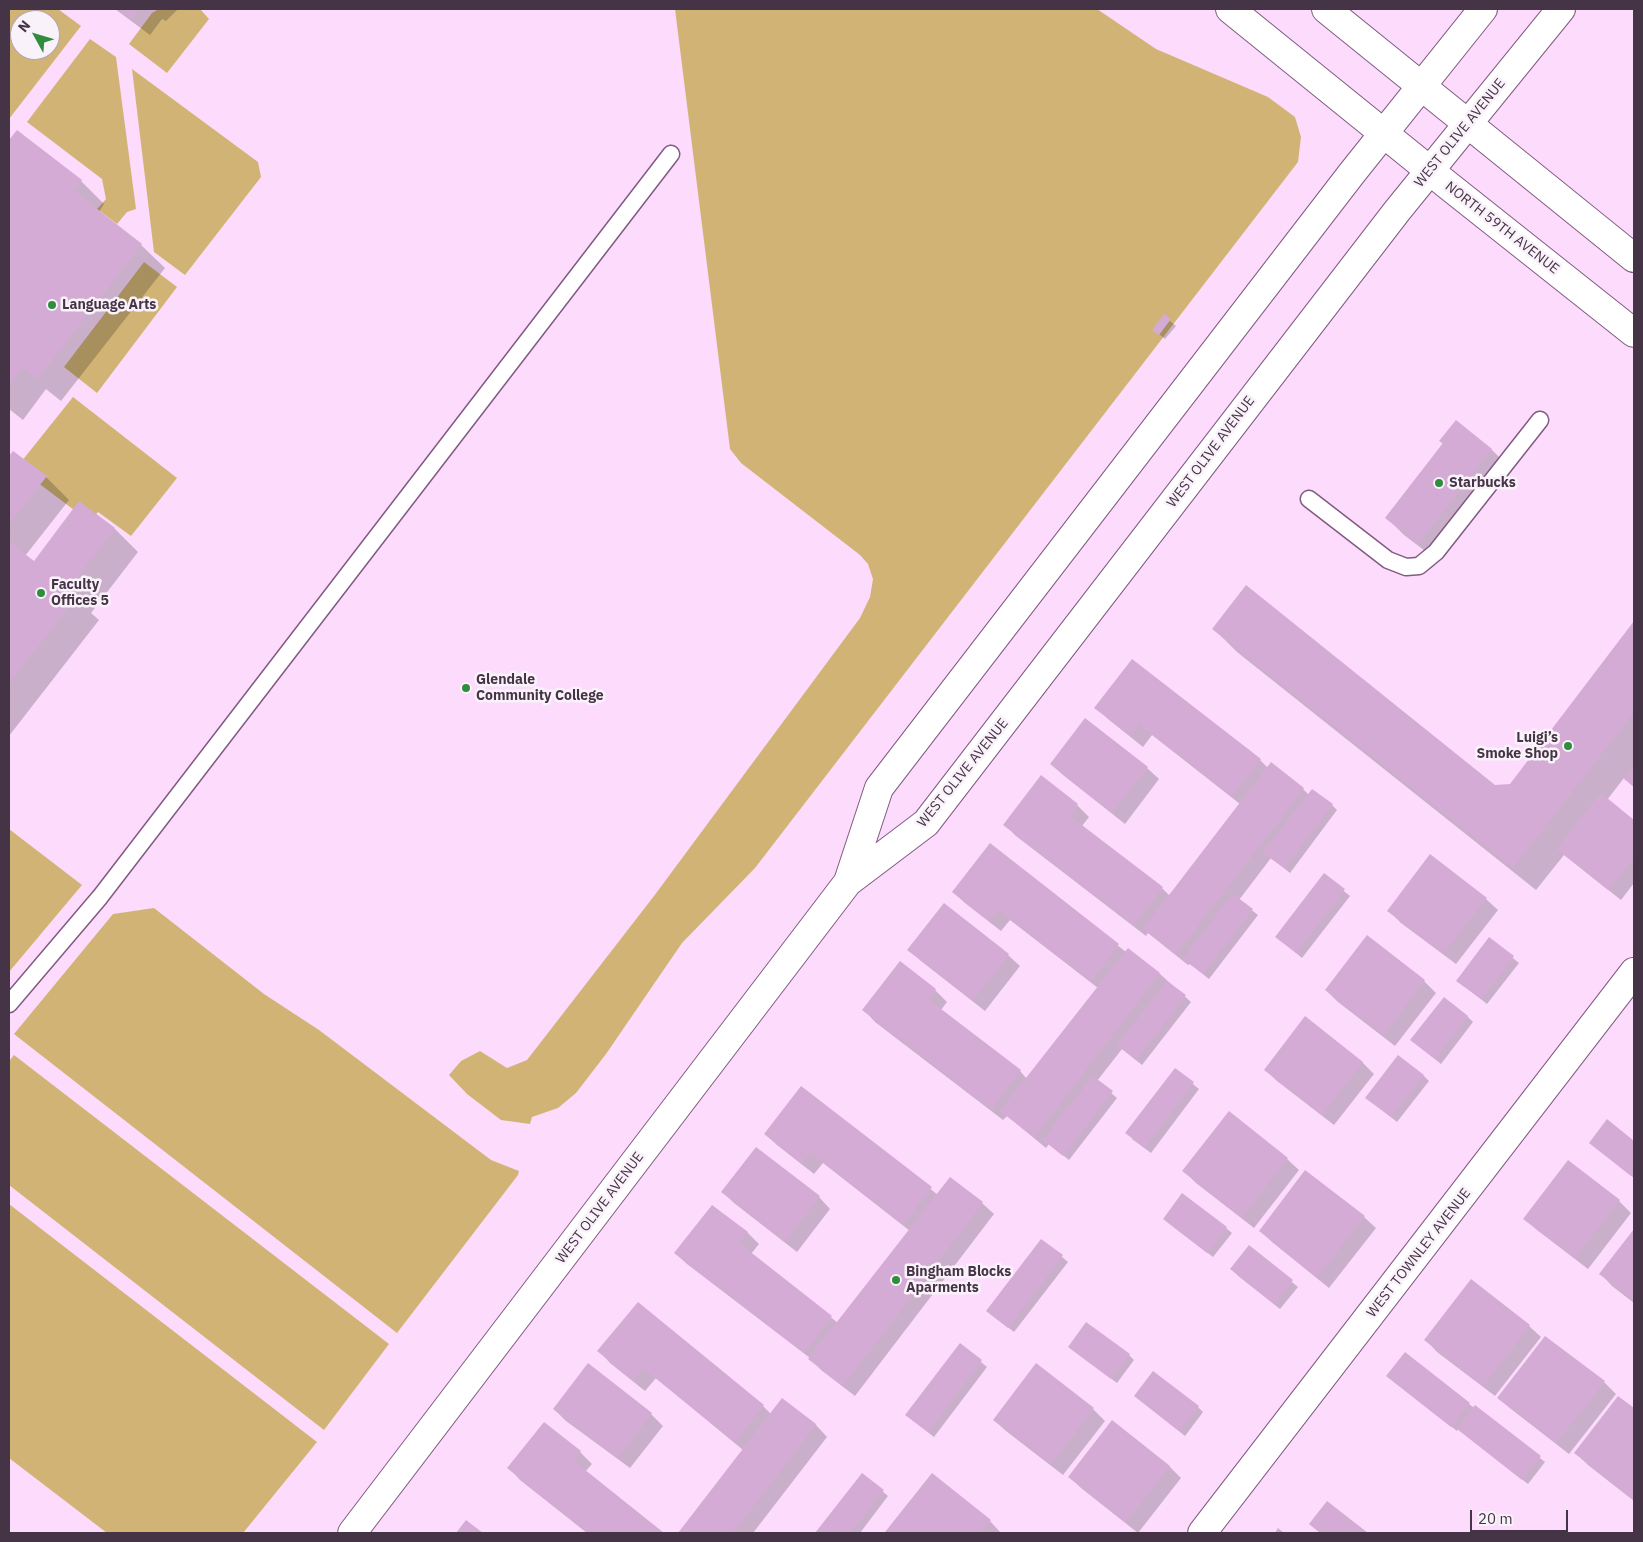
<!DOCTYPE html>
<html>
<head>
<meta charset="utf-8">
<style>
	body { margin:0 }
	#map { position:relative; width:1643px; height:1542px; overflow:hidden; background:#fddbfd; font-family:"IBM Plex Sans",sans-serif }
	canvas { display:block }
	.frame { position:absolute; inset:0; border:10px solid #453445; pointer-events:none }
	.north { position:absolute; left:10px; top:10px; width:50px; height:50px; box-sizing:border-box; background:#faf2fa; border:1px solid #b2a6b2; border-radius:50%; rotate:309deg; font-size:14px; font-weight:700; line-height:20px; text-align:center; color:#453445 }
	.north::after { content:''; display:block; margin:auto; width:18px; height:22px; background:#308d3e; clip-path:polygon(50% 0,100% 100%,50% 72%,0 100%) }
	.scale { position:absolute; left:1470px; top:1510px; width:98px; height:22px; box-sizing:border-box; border:2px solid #453445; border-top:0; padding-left:6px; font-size:15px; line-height:18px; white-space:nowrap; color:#453445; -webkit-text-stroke:4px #faf2fa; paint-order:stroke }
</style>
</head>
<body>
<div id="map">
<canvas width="1643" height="1542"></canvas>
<div class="frame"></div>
<div class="north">N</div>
<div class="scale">20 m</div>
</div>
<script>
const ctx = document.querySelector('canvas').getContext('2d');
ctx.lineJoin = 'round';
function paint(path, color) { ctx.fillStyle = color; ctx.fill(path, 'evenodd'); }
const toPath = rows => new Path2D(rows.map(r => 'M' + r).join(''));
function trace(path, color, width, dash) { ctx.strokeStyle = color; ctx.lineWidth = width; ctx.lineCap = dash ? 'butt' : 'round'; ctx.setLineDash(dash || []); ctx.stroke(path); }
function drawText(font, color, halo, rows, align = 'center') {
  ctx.font = font + ' "IBM Plex Sans",sans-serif'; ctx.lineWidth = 5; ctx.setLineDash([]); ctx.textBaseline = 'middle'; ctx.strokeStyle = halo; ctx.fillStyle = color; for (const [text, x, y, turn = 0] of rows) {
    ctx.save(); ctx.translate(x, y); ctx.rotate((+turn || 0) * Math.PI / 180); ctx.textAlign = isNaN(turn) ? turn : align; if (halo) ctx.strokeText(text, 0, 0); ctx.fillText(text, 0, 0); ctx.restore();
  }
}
paint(toPath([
	[9,9,58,9,81,26,9,119],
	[20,20,50,20,50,50,20,50],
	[159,9,200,9,209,19,167,73,129,44,152,13],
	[675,9,1097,9,1156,49,1268,97,1295,117,1301,137,1298,162,755,868,682,943,606,1054,576,1093,558,1108,532,1117,530,1124,501,1120,467,1094,449,1075,461,1061,480,1051,507,1068,527,1060,654,896,860,618,870,597,873,579,868,564,860,555,741,463,730,449],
	[90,39,116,57,136,209,127,212,117,224,97,209,106,199,102,179,27,122],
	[132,69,258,162,261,177,185,275,154,252],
	[144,262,177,287,97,393,64,367],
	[73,397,177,478,131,536,98,512,90,522,17,467],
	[9,829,82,885,9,972],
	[154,908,264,994,319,1030,491,1160,519,1171,518,1175,397,1333,14,1034,113,914],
	[14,1055,389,1344,324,1430,9,1185,9,1061],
	[9,1204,317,1442,243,1533,107,1533,9,1458]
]), '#d1b475');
paint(toPath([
	[115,9,178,9,166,21,162,19,150,35],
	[17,131,81,181,104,204,99,212,141,245,165,268,61,401,46,389,23,420,9,409,9,142],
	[1164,316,1176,326,1165,339,1154,330],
	[1456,421,1492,450,1509,467,1437,560,1404,535,1386,517,1443,444,1440,441],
	[13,452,46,477,69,500,25,556,34,563,80,503,115,529,138,552,91,613,99,620,9,736,9,458],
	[1634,623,1634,787,1624,778,1607,800,1634,821,1634,883,1621,900,1564,855,1536,890,1237,652,1214,629,1494,786,1511,786],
	[1096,707,1260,760,1268,768,1303,789,1309,795,1332,805,1337,810,1290,873,1271,858,1239,900,1258,915,1209,979,1190,964,1188,965,1148,933,1146,936,1016,836,1005,825,1077,805,1089,817,1082,826,1162,888,1170,896,1240,804,1152,735,1143,747,1108,719],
	[1051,764,1147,768,1159,779,1125,824,1063,775],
	[990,845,1126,952,1128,949,1160,974,1191,1002,1142,1065,1122,1049,1097,1081,1117,1098,1069,1160,1049,1144,1046,1148,1007,1116,1003,1120,875,1022,864,1010,900,963,935,990,947,1002,941,1010,1020,1071,1027,1079,1098,988,1010,920,1001,931,965,903,953,892],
	[1324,875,1350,896,1302,958,1277,937],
	[1486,899,1498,910,1456,964,1401,923,1389,911],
	[1367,937,1424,981,1436,993,1395,1046,1338,1002,1326,990],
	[1489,939,1519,963,1487,1004,1464,986],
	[909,950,1008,955,1020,966,985,1011,921,961],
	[1467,1016,1473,1022,1441,1064,1417,1045],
	[1305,1018,1363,1063,1374,1074,1334,1125,1277,1081,1265,1069],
	[1175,1070,1199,1089,1151,1153,1132,1139],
	[1423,1075,1429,1081,1397,1122,1373,1103],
	[802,1087,938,1195,982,1203,994,1214,855,1396,821,1370,810,1358,687,1264,675,1253,712,1207,748,1233,759,1244,751,1254,838,1323,910,1231,823,1163,814,1174,777,1145,765,1134],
	[1607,1121,1634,1142,1634,1178,1590,1143],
	[1287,1159,1299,1170,1254,1228,1196,1183,1184,1171],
	[1568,1162,1619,1201,1631,1213,1588,1269,1537,1230,1525,1219],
	[723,1192,819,1197,830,1209,797,1252,734,1203],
	[1364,1217,1376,1228,1329,1288,1272,1242,1261,1231],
	[1170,1224,1226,1228,1232,1233,1213,1257],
	[1634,1230,1634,1303,1612,1286,1601,1274],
	[1042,1240,1068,1262,1014,1332,993,1316],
	[1249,1247,1298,1287,1280,1309,1237,1275],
	[1529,1326,1541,1337,1495,1396,1437,1352,1426,1340],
	[960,1345,987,1367,934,1437,912,1420],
	[1069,1347,1129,1355,1134,1360,1117,1383],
	[599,1351,763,1406,771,1414,782,1399,816,1425,827,1437,753,1533,679,1533,743,1450,656,1378,645,1391,610,1363],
	[1393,1381,1469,1404,1545,1462,1528,1484,1458,1429,1457,1431],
	[1604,1382,1616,1394,1569,1454,1511,1409,1499,1398],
	[1619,1398,1634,1410,1634,1501,1588,1465,1576,1453],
	[1141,1401,1198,1407,1203,1412,1185,1436],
	[554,1409,651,1414,663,1426,630,1468,566,1421],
	[1093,1409,1105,1421,1063,1475,1006,1431,994,1420],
	[545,1424,580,1452,592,1464,585,1472,662,1533,587,1533,520,1480,509,1468],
	[1169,1466,1181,1478,1138,1533,1081,1488,1069,1476],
	[862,1474,888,1496,860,1533,816,1533],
	[932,1475,990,1521,1001,1533,888,1533,887,1532]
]), '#0003');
paint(toPath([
	[119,9,139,9,132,18],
	[17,130,82,180,74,191,142,244,37,379,22,367,9,385,9,140],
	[1164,314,1171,319,1159,335,1152,330],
	[1456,420,1492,449,1418,544,1385,518,1443,443,1439,441],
	[13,451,47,476,9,524,9,456],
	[79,501,115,528,68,589,77,596,9,683,9,542,34,561],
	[1246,585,1495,785,1510,784,1634,621,1634,712,1513,868,1212,629],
	[1132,659,1261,759,1232,796,1140,725,1131,736,1094,708],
	[1085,718,1148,767,1112,813,1050,764],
	[1271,762,1304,788,1176,954,1143,929],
	[1634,766,1634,787,1624,779],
	[1041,775,1078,804,1070,816,1163,887,1134,925,1003,825],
	[1312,789,1333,804,1284,868,1263,853],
	[1601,793,1634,820,1634,857,1608,890,1557,849],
	[990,843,1119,944,1091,981,998,909,989,921,952,892],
	[1430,854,1487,898,1443,953,1387,911],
	[1324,873,1345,889,1296,953,1275,937],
	[1233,894,1253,909,1203,974,1183,959],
	[944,903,1009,954,973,1000,907,950],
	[1367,935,1425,980,1383,1035,1325,990],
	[1489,937,1514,956,1481,999,1456,981],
	[1128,948,1160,973,1034,1137,1000,1111],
	[900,961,936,989,928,999,1021,1070,991,1109,862,1010],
	[1167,981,1186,995,1136,1060,1117,1045],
	[1444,997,1468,1016,1435,1059,1410,1040],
	[1305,1016,1363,1062,1322,1115,1264,1070],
	[1398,1055,1424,1075,1391,1117,1365,1098],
	[1175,1068,1194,1082,1145,1148,1125,1133],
	[1093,1076,1113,1091,1063,1156,1043,1140],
	[801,1086,932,1187,903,1224,810,1152,802,1163,764,1134],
	[1229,1111,1288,1158,1242,1217,1182,1171],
	[1607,1119,1634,1141,1634,1171,1631,1176,1589,1143],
	[756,1147,820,1196,785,1241,721,1192],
	[1568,1160,1620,1200,1575,1258,1523,1219],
	[1305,1170,1365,1216,1317,1277,1259,1231],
	[950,1177,983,1202,843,1386,808,1359],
	[1182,1193,1227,1227,1207,1253,1163,1219],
	[712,1205,748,1232,739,1243,832,1316,804,1353,674,1253],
	[1634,1229,1634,1301,1599,1274],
	[1041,1239,1063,1255,1008,1328,986,1311],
	[1249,1245,1293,1280,1274,1304,1230,1269],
	[1471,1279,1530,1325,1483,1386,1424,1340],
	[638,1302,764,1405,734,1442,643,1368,633,1380,597,1351],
	[1086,1322,1130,1354,1111,1379,1068,1347],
	[1545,1336,1605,1381,1556,1443,1497,1398],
	[960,1343,982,1360,928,1432,905,1415],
	[1405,1352,1470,1403,1451,1427,1386,1376],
	[588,1363,652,1413,618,1458,553,1409],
	[1036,1363,1094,1408,1051,1464,993,1420],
	[1153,1371,1199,1406,1179,1431,1134,1396],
	[1618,1396,1634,1408,1633,1499,1574,1453],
	[782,1398,816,1424,733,1533,678,1533],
	[1475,1405,1541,1456,1522,1480,1457,1429],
	[1112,1420,1170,1466,1126,1522,1068,1477],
	[544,1422,581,1451,574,1461,664,1533,588,1533,507,1468],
	[862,1473,884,1490,850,1533,815,1533],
	[932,1473,991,1520,980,1533,885,1532],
	[1327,1501,1368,1533,1320,1533,1309,1524],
	[466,1520,483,1533,456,1533],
	[1278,1528,1284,1533,1275,1533]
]), '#d4abd4');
const lane = toPath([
	[1309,499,1388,560,1406,567,1419,566,1436,552,1540,420],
	[9,1004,100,897,671,154]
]);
const street = toPath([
	[1202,1533,1634,972]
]);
const secondary = toPath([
	[1230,9,1450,187,1634,333],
	[1326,9,1634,258],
	[848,882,879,788,1352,173,1483,9],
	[352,1533,848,882,926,823,1397,211,1561,9]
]);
trace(lane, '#815b81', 19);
trace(street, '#815b81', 30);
trace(secondary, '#815b81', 30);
trace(lane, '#fff', 16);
trace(street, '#fff', 28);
trace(secondary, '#fff', 28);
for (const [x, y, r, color] of [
	[52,305,5,"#308d3e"],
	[1439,483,5,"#308d3e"],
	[41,593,5,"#308d3e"],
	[466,688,5,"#308d3e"],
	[1568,746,5,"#308d3e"],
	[896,1280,5,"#308d3e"]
]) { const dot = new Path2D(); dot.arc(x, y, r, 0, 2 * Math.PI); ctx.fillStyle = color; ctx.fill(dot); trace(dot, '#faf2fa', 2); }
drawText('14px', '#453445', '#faf2fa', [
	["WEST OLIVE AVENUE",1460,133,-51],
	["NORTH 59TH AVENUE",1502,228,38],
	["WEST OLIVE AVENUE",1211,452,-53],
	["WEST OLIVE AVENUE",963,773,-51],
	["WEST OLIVE AVENUE",600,1208,-53],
	["WEST TOWNLEY AVENUE",1419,1253,-52]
]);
drawText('bold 14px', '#453445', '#faf2fa', [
	["Language Arts",62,305],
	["Starbucks",1449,483],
	["Faculty",51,585],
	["Offices 5",51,601],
	["Glendale",476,680],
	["Community College",476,696],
	["Luigi’s",1558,738,"right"],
	["Smoke Shop",1558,754,"right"],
	["Bingham Blocks",906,1272],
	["Aparments",906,1288]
], 'left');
</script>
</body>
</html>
